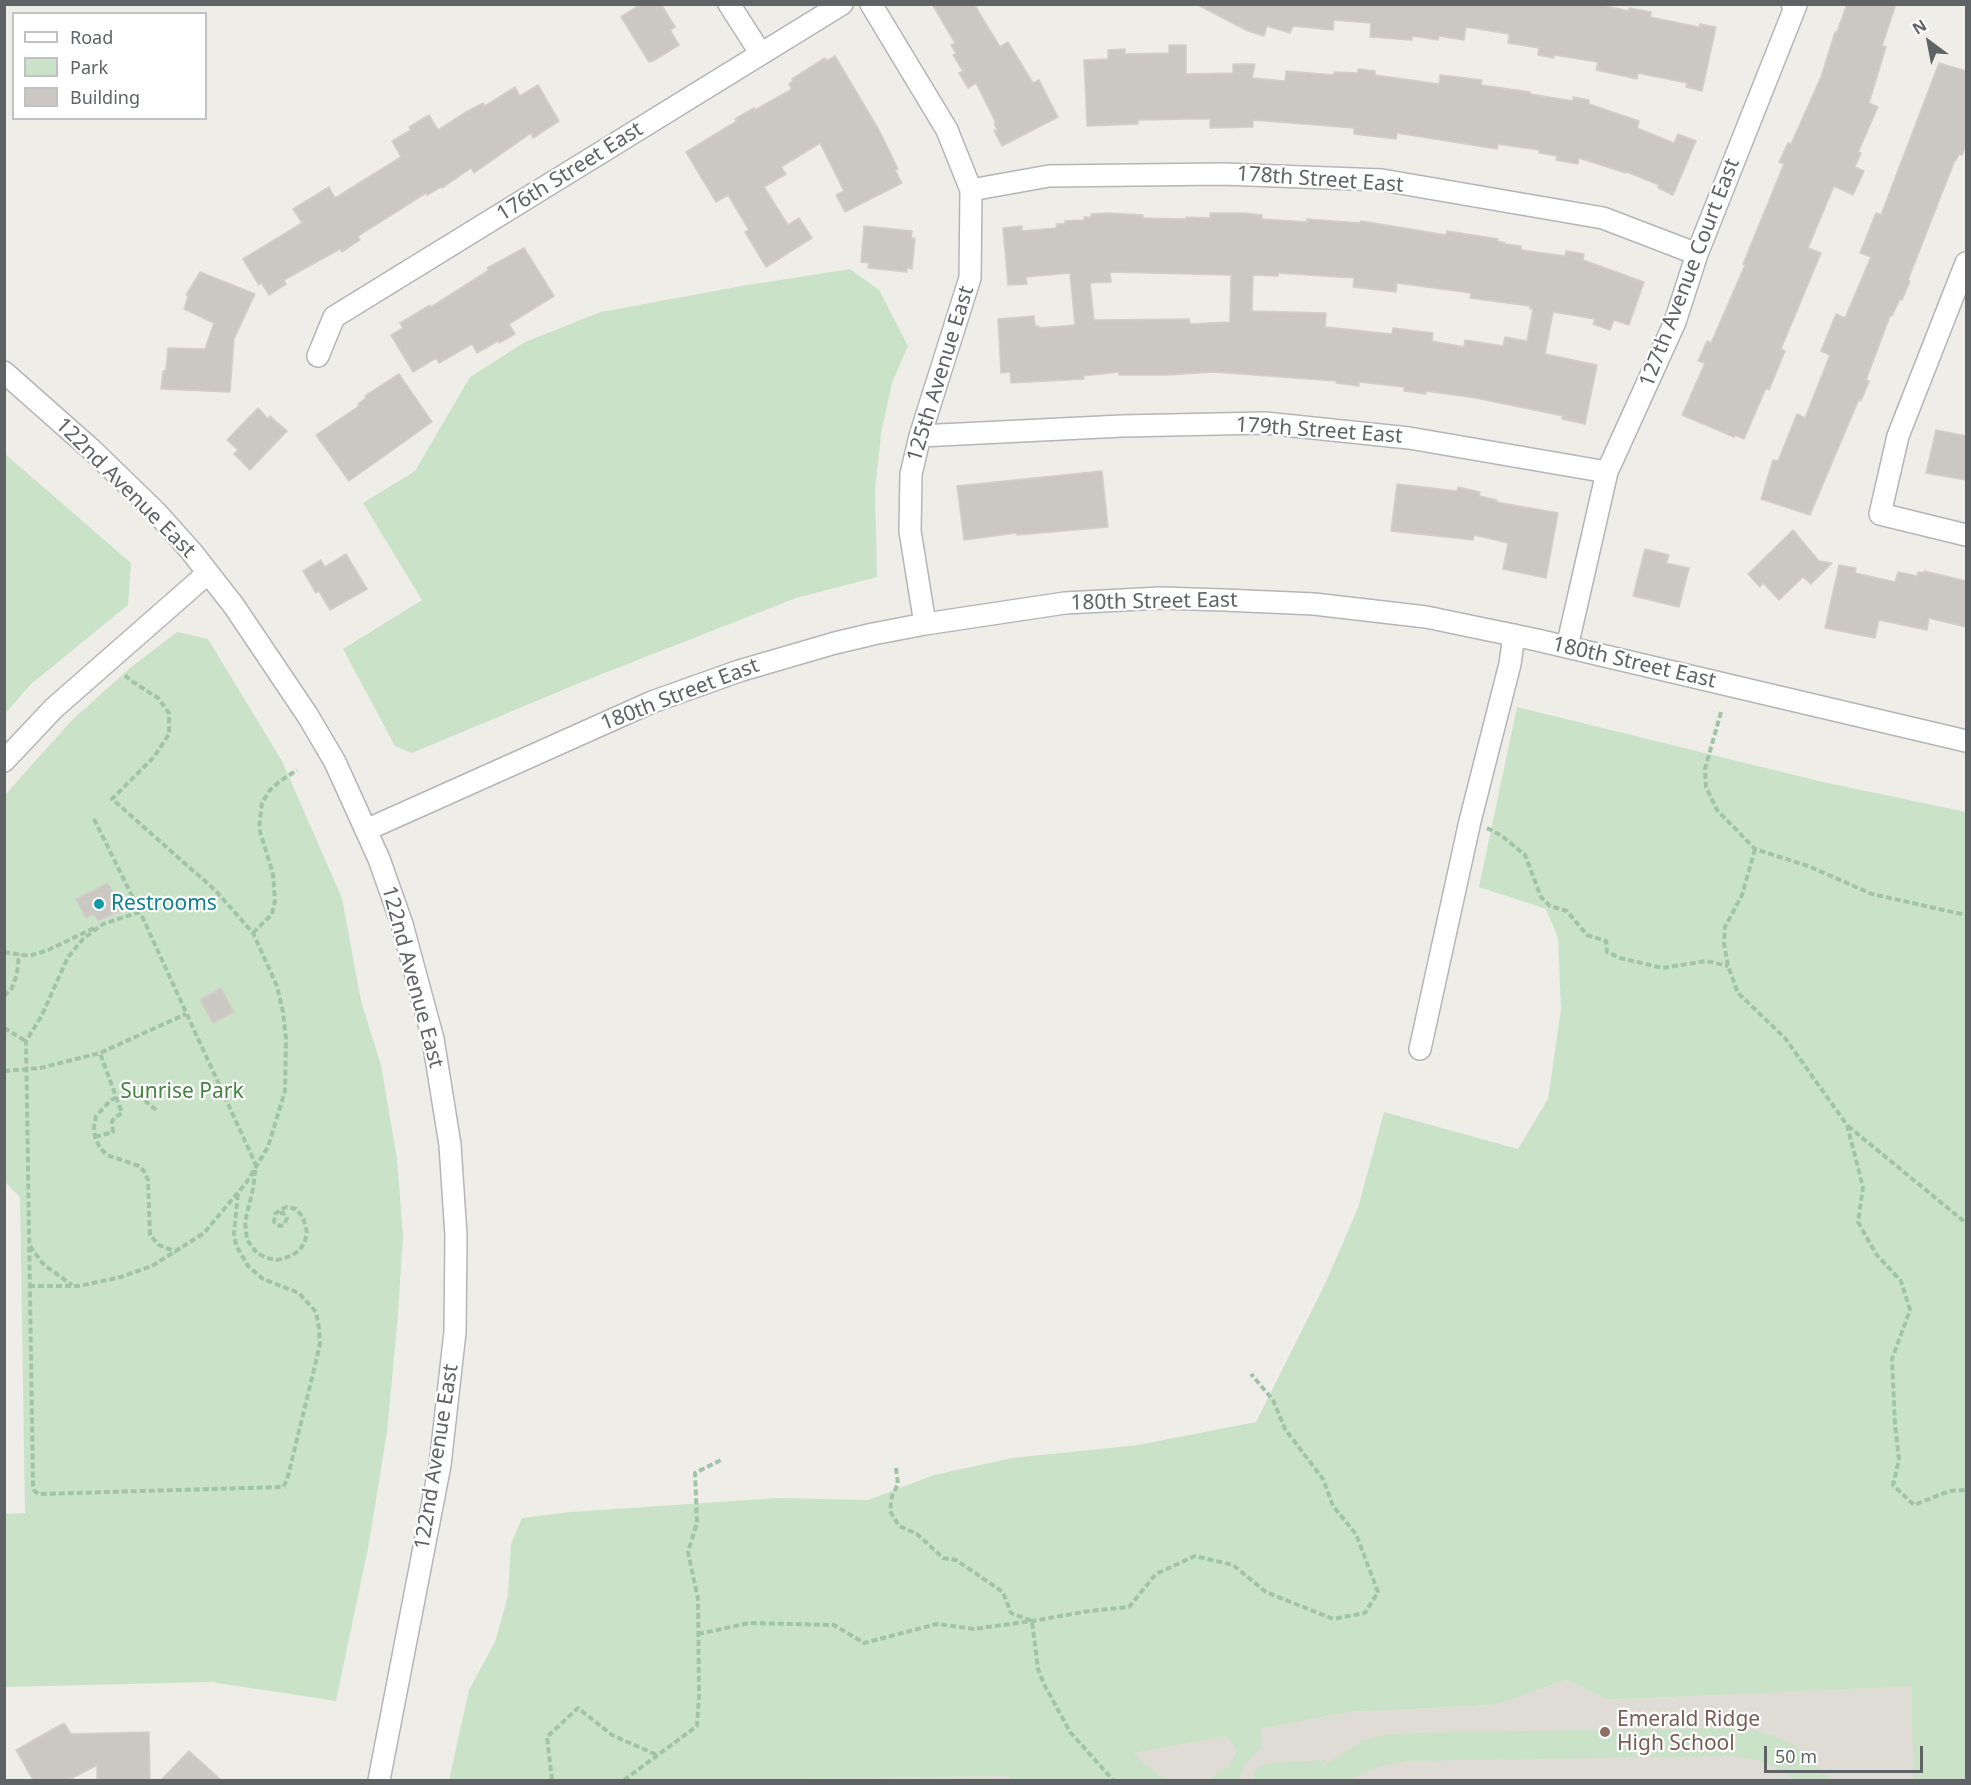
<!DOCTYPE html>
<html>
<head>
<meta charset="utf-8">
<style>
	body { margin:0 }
	#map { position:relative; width:1971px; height:1785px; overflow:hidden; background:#efede8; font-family:"Noto Sans",sans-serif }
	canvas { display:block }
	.frame { position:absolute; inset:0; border:6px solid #5f6366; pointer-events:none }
	.legend { position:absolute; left:12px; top:12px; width:195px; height:108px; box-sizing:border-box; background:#fff; border:2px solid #bfc1c2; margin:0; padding:8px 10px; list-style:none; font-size:18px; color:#5f6366 }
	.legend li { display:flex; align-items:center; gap:12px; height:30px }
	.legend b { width:30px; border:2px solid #bfc1c2 }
	.north { position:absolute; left:1899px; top:12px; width:60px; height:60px; -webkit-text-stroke:4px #fff; paint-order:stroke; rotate:328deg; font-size:16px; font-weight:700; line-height:24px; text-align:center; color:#5f6366 }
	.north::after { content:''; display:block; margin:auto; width:21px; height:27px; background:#5f6366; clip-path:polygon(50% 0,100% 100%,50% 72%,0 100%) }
	.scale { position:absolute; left:1764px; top:1746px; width:159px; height:27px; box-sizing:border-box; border:3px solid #5f6366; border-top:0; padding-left:8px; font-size:18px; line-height:21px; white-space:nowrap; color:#5f6366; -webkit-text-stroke:4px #fff; paint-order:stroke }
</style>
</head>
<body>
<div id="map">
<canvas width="1971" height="1785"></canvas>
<div class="frame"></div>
<ul class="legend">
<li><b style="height:8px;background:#fff"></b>Road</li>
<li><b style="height:16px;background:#cae3c8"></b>Park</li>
<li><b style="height:16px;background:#cbc8c4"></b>Building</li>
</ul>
<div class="north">N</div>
<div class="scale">50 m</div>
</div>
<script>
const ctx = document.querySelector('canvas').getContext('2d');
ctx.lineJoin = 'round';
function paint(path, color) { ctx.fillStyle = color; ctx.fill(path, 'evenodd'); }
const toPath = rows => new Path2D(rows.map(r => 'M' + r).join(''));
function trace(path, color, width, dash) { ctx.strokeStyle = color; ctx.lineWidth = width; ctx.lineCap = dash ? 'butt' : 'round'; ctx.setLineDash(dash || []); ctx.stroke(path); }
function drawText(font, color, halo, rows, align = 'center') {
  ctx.font = font + ' "Noto Sans",sans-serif'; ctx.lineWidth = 4.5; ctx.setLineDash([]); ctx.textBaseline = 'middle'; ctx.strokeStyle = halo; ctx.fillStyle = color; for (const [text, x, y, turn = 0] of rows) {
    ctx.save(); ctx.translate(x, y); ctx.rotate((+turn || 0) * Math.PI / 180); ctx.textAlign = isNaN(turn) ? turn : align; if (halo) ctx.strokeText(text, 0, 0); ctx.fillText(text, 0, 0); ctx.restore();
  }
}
paint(toPath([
	[1567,1680,1609,1700,1897,1686,1966,1686,1966,1780,725,1780,1010,1776,1350,1712,1493,1705]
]), '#dfdcd6');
paint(toPath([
	[850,269,879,290,908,346,892,383,881,434,875,491,877,577,796,598,589,679,412,753,395,746,343,649,422,600,363,503,415,471,470,377,525,342,601,312,742,286],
	[5,454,131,563,128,605,30,685,5,714],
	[177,632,208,639,282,761,342,898,361,1001,381,1065,397,1159,403,1236,398,1315,387,1432,369,1543,336,1701,211,1682,5,1687,5,1514,25,1513,20,1197,5,1182,5,795,72,720,130,668],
	[1517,707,1823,782,1966,812,1966,1780,1914,1780,1911,1686,1609,1700,1567,1680,1494,1705,1350,1712,1260,1729,1262,1748,1252,1756,1242,1769,1239,1780,1208,1780,1228,1767,1237,1751,1226,1736,1134,1753,1143,1763,1159,1775,1171,1780,1010,1780,1010,1776,725,1780,449,1780,469,1690,495,1642,508,1596,511,1544,522,1518,571,1512,778,1498,868,1500,934,1475,1012,1458,1138,1445,1256,1422,1325,1284,1358,1208,1384,1112,1518,1149,1548,1099,1561,1009,1558,938,1546,909,1479,887],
	[1730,1728,1752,1730,1772,1735,1793,1745,1810,1758,1831,1780,1795,1780,1765,1762,1748,1758,1733,1756,1406,1761,1373,1768,1350,1780,1252,1780,1255,1771,1262,1766,1270,1763,1326,1760,1322,1767,1362,1741,1383,1735,1406,1733]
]), '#cae3c8');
const building = toPath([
	[641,4,661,4,675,27,670,30,679,45,653,61,649,62,621,17,641,4],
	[932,4,974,4,1000,47,1008,42,1033,83,1039,80,1058,117,1002,146,994,131,997,130,994,124,996,123,976,83,968,88,959,73,963,71,953,55,956,53,951,45,955,43,932,4],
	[1196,4,1596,4,1629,11,1629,8,1651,12,1650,17,1699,27,1700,24,1716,27,1702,91,1686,87,1687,83,1638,73,1637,79,1596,70,1598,62,1554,55,1554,58,1538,55,1539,48,1508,43,1509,34,1466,27,1464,40,1439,36,1438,40,1412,36,1412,40,1370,37,1371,23,1334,20,1333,30,1293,26,1290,33,1267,26,1264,36,1248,31,1196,4],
	[1847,4,1896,4,1882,46,1886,47,1869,103,1878,107,1858,152,1861,153,1855,167,1864,171,1853,195,1834,186,1808,248,1821,253,1781,349,1785,351,1769,390,1766,388,1744,439,1735,435,1734,437,1682,415,1705,363,1698,361,1707,341,1711,343,1745,265,1743,264,1784,164,1779,162,1788,143,1791,144,1821,77,1835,32,1837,32,1847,4],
	[1169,45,1186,45,1186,74,1233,73,1233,64,1255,64,1252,78,1285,81,1286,71,1334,75,1334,72,1358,73,1358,69,1375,71,1375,75,1439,84,1440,75,1482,80,1481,85,1530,92,1530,94,1573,101,1573,97,1589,100,1589,104,1639,121,1637,128,1674,143,1678,134,1696,141,1673,195,1658,188,1659,185,1627,172,1626,173,1579,158,1578,164,1556,160,1557,156,1539,153,1539,150,1498,144,1497,149,1397,133,1396,139,1354,134,1354,128,1253,120,1253,127,1210,128,1210,119,1189,119,1138,120,1138,124,1087,126,1084,60,1108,59,1108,50,1125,49,1125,54,1169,53,1169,45],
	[835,56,879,130,898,169,895,170,902,183,845,212,836,195,844,191,820,143,781,167,786,174,764,187,788,225,799,218,812,238,766,267,745,232,749,230,728,195,716,202,686,152,737,121,735,119,754,108,755,110,792,89,789,84,793,81,792,79,825,58,827,61,835,56],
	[1939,63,1966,71,1966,145,1962,155,1959,154,1956,160,1955,160,1908,280,1910,281,1902,300,1900,299,1892,316,1890,316,1866,380,1869,381,1861,401,1859,399,1810,515,1761,499,1773,460,1778,461,1797,414,1805,418,1830,355,1821,351,1836,314,1845,318,1871,257,1860,253,1876,213,1881,215,1939,63],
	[538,85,559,121,533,138,531,133,474,173,471,168,442,188,441,187,427,195,426,193,358,236,360,240,342,252,340,249,284,280,286,284,269,295,261,282,259,285,243,259,302,223,293,209,329,187,335,198,401,157,392,141,411,130,409,127,429,115,438,130,466,112,483,103,485,106,515,87,520,96,538,85],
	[1108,213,1143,215,1143,218,1186,219,1186,217,1210,218,1210,213,1244,213,1262,215,1262,219,1307,222,1307,219,1360,223,1361,221,1446,235,1447,231,1498,239,1497,241,1505,243,1504,244,1521,246,1521,250,1565,256,1566,251,1584,254,1583,260,1644,282,1629,325,1614,320,1610,330,1593,324,1595,319,1553,312,1545,354,1597,365,1585,424,1562,419,1563,416,1476,398,1426,391,1426,394,1404,391,1404,387,1359,382,1359,386,1336,383,1336,381,1214,372,1166,375,1119,375,1119,372,1083,376,1084,379,1011,383,1010,372,1001,373,998,319,1034,316,1035,326,1039,326,1039,328,1075,325,1070,273,1026,277,1027,284,1008,285,1003,228,1022,226,1022,231,1057,228,1056,224,1065,224,1065,221,1084,220,1084,217,1091,217,1091,214,1108,213],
	[1110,272,1231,275,1230,322,1190,324,1189,319,1094,320,1090,283,1111,282,1110,272],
	[1278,273,1354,278,1353,287,1396,292,1397,283,1471,293,1470,298,1530,306,1530,309,1533,309,1527,341,1505,337,1503,346,1465,340,1464,347,1432,341,1433,333,1393,328,1392,334,1325,327,1326,313,1252,311,1253,275,1278,276,1278,273],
	[864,226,912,231,911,238,915,238,912,269,907,268,907,272,868,268,869,263,861,262,864,226],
	[524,248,554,296,509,324,515,334,499,343,498,341,477,353,472,344,439,363,436,358,413,372,391,335,403,328,400,323,430,305,431,307,489,270,487,268,524,248],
	[200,272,255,294,234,339,230,392,161,389,163,371,166,370,168,348,205,349,214,323,184,309,188,296,186,295,200,272],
	[399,374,432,422,349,481,316,435,359,406,358,404,366,398,365,396,399,374],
	[258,408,268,419,270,416,287,431,250,470,234,454,238,450,227,440,258,408],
	[1936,430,1966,436,1966,480,1926,473,1936,430],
	[1102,471,1108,527,1017,535,1016,533,964,540,957,486,1102,471],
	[1397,484,1457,491,1458,487,1480,492,1479,496,1497,500,1496,502,1558,513,1546,578,1503,569,1508,543,1474,535,1473,540,1391,531,1397,484],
	[1793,530,1819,561,1832,563,1811,584,1803,577,1779,600,1763,583,1760,587,1748,574,1793,530],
	[1645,549,1669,555,1666,563,1689,568,1679,607,1633,596,1645,549],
	[346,554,367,589,330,610,319,591,316,593,303,571,321,560,325,567,346,554],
	[1839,565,1856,568,1855,573,1895,582,1898,572,1917,576,1918,572,1924,573,1924,571,1966,581,1966,627,1929,618,1927,630,1879,620,1875,638,1825,628,1839,565],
	[108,883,122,910,98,921,94,914,86,918,76,899,108,883],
	[221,988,234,1012,213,1023,200,1000,221,988],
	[64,1723,71,1734,149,1732,150,1780,97,1780,97,1765,69,1780,33,1780,16,1750,64,1723],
	[189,1751,221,1780,161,1780,189,1751]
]);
paint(building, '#cbc8c4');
trace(building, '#d3cec7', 1.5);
const minor = toPath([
	[729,4,761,54],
	[871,4,947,130,971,190,970,278,920,436,911,474,910,531,925,624],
	[971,190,1049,176,1223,174,1382,180,1603,218,1697,254],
	[1966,263,1898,436,1880,514,1966,535],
	[318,356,334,317,842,4],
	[4,372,91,449,156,512,191,551,234,606,308,716,335,762,379,859,402,924,433,1039,450,1145,456,1236,455,1332,440,1465,379,1780],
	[920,436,1122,426,1265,423,1409,438,1607,472],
	[1567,647,1607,472,1675,322,1697,254,1796,5,1792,4],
	[4,761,54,708,208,573],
	[366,830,652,702,739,671,835,643,873,634,925,624,1065,603,1160,598,1224,600,1314,604,1426,617,1537,640,1966,741],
	[1420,1049,1470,821,1510,664,1514,635]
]);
trace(minor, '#b3b5b8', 24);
trace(toPath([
	[1721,712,1705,769,1706,787,1717,810,1755,849,1808,866,1872,894,1966,915],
	[94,819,140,912,256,1165,253,1189,245,1222,247,1240,257,1253,267,1258,277,1260,291,1256,300,1250,305,1241,307,1232,303,1217,296,1209,287,1207,280,1210,275,1214,274,1222,280,1226,284,1225,287,1218,283,1213,278,1213],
	[1487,828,1502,836,1525,855,1541,897,1550,906,1567,911,1587,935,1606,941,1607,952,1620,958,1663,968,1706,961,1728,966],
	[1755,849,1742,895,1725,927,1724,943,1728,966,1738,993,1785,1038,1847,1125,1863,1187,1858,1222,1876,1254,1901,1281,1910,1310,1892,1359,1895,1425,1899,1460,1893,1485,1914,1505,1949,1491,1966,1490],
	[140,912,103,924,83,939,68,957,41,1017,26,1041,33,1485,34,1490,38,1494,283,1487,287,1480,317,1357,320,1343,319,1328,316,1312,299,1293,263,1279,248,1266,236,1245,234,1234,238,1193],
	[253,933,272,914,275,901,273,874,259,828,262,803,270,790,279,782,297,770],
	[4,952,29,956,48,950,94,928],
	[4,996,12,988,17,974,19,954],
	[4,1028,26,1041],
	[4,1071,40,1068,100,1053,186,1014],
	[156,1110,142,1098,132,1095,122,1095,111,1100,96,1116,94,1127,95,1137,100,1148,107,1155,139,1166,144,1171,148,1180,150,1235,159,1245,176,1252],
	[1848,1126,1966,1223],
	[95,1137,113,1132,112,1122,114,1118,122,1113,100,1053],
	[30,1246,44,1265,72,1285],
	[29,1286,79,1286,121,1277,152,1266,204,1233,246,1183,268,1147,285,1091,286,1039,283,1012,277,986,253,933,215,890,112,799,154,757,169,734,169,713,158,698,130,680,124,674],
	[896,1468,898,1484,892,1496,890,1511,899,1526,917,1534,943,1558,956,1560,1003,1592,1011,1613,1032,1621,1038,1669,1044,1684,1070,1732,1113,1780],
	[698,1634,749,1623,834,1625,864,1643,937,1624,974,1629,1032,1621,1089,1611,1129,1607,1156,1574,1195,1556,1233,1565,1266,1592,1333,1619,1365,1613,1378,1592,1356,1534,1333,1506,1323,1479,1285,1429,1273,1400,1251,1374],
	[552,1780,547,1737,578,1708,612,1735,657,1755],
	[624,1780,697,1726,699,1696,698,1599,688,1552,697,1523,695,1473,721,1460]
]), '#a1c4a8', 4, [6, 3]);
trace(minor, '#fff', 21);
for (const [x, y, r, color] of [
	[99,904,6,"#0f9aa8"],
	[1605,1732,6,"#8d6e63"]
]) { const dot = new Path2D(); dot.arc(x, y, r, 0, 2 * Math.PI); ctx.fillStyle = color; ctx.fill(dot); trace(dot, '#fff', 2); }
drawText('21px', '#5f6366', '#fff', [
	["176th Street East",570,172,-32],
	["178th Street East",1320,180,4],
	["127th Avenue Court East",1690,273,-69],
	["125th Avenue East",941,374,-73],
	["179th Street East",1319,431,4],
	["122nd Avenue East",125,488,45],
	["180th Street East",1154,602,-1],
	["180th Street East",1634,663,13],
	["180th Street East",680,695,-21],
	["122nd Avenue East",412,977,75],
	["122nd Avenue East",437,1457,-81]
]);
drawText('21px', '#0d838f', '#fff', [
	["Restrooms",111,904]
], 'left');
drawText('21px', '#448341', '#fff', [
	["Sunrise Park",182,1092]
]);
drawText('21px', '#785e54', '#fff', [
	["Emerald Ridge",1617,1720],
	["High School",1617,1744]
], 'left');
</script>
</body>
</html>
